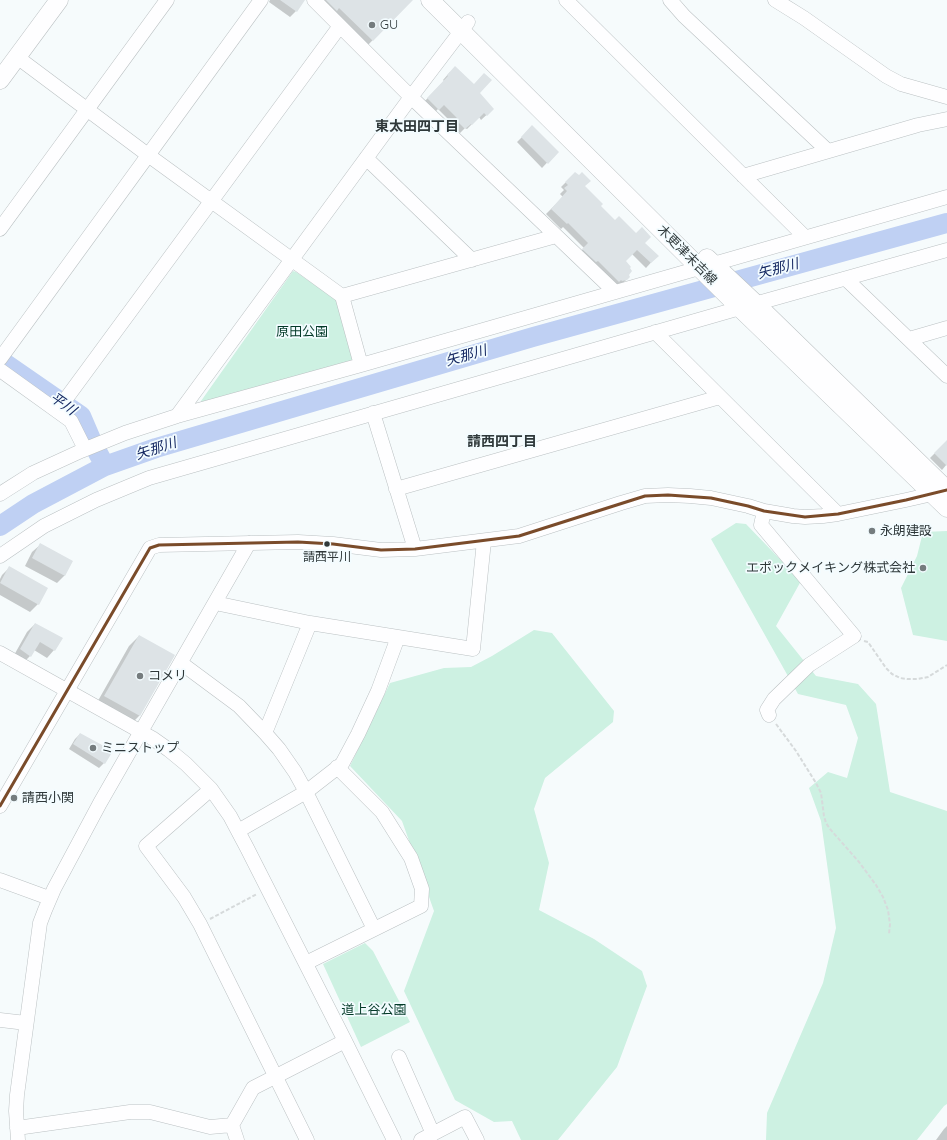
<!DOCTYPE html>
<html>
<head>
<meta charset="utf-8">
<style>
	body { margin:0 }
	canvas { display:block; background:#f6fbfc }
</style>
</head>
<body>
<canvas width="947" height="1140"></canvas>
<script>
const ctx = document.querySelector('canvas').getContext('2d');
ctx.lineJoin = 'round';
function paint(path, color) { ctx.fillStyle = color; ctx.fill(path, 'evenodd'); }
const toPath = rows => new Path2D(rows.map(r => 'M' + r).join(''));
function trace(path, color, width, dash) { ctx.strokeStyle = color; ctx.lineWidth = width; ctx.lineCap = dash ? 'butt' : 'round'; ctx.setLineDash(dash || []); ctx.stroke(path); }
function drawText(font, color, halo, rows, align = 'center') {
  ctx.font = font + ' Quicksand,"Noto Sans JP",sans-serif'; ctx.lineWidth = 3.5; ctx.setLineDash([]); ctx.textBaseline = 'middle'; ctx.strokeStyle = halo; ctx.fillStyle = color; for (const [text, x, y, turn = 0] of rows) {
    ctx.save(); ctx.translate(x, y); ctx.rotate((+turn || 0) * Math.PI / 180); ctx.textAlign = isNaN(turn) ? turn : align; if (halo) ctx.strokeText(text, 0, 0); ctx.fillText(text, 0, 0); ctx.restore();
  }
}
paint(toPath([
	[293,271,296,272,337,300,356,359,352,362,202,404,201,401],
	[736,523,746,524,801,581,776,626,816,676,858,684,876,704,890,792,947,811,947,1104,944,1106,917,1140,766,1140,767,1113,823,983,836,928,821,821,809,788,828,772,847,778,858,738,846,705,798,694,711,539],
	[947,531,947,641,913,635,901,588,917,556,923,532],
	[534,630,552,633,614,711,613,722,545,778,534,809,549,863,539,910,594,939,642,971,647,986,617,1067,558,1140,521,1140,512,1121,494,1122,455,1100,404,991,434,911,402,821,350,766,390,683,444,668,471,667,492,656],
	[365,943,373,951,410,1022,361,1047,323,964]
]), '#cdf1e2');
paint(toPath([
	[270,0,304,0,296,11,290,17,269,2],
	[314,0,404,0,408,4,366,47],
	[450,72,478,93,493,109,481,120,479,117,467,129,465,128,460,133,453,126,454,125,438,109,433,114,423,103,444,81,443,80],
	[532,127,557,152,542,168,517,142],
	[575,173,584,186,600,206,615,221,643,243,657,256,646,268,632,254,624,261,627,275,629,277,621,285,617,286,578,254,584,248,563,227,561,229,546,214,563,197,560,194,564,190,561,187],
	[947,441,947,464,942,470,930,458],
	[40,545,65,575,57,583,25,566,32,552],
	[10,567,38,604,30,612,0,595,0,579,2,575],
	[35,624,54,650,47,658,34,650,30,656,23,663,13,657,27,632],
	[139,636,174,656,139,716,129,726,95,706,129,646],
	[80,734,104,763,99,768,69,749,75,739],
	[947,1126,947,1140,936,1140,944,1129]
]), '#0003');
trace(toPath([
	[0,360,81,416,93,444,104,464],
	[0,526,33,504,105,466,156,448,533,337,947,223]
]), '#bfd0f3', 20);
paint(toPath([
	[280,0,305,0,297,12],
	[326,0,413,0,373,41,339,8,337,11],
	[455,66,474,84,484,73,492,80,480,93,494,109,487,116,484,113,472,125,471,124,465,129,457,121,458,119,444,105,439,110,427,98,448,76,447,75],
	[532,125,559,152,548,164,521,137],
	[575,172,579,175,582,172,591,181,585,186,603,204,601,206,615,220,619,216,636,233,642,227,651,237,645,243,659,256,651,263,637,250,626,261,631,267,630,268,632,271,629,275,630,277,627,280,622,281,621,280,619,282,598,261,596,262,582,249,588,243,568,223,567,224,551,209,567,191,564,188,568,185,565,182],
	[947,440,947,466,934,453],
	[40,543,73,561,65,576,32,558],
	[9,566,48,588,39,605,0,583],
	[35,623,63,638,55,651,40,642,31,657,20,649],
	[139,635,175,655,140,716,104,696],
	[80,733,113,751,105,764,73,744]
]), '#dde3e6');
const minor = toPath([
	[314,0,411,97,614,291],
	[566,0,805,237],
	[670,0,684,16,828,151],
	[775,0,804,18,886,76,901,84,947,97],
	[17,57,148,155,342,296,361,365],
	[366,158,472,260],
	[743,176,870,139,918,125,947,119],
	[0,229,167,0],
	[846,279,947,376],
	[342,296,556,236],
	[655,332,838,514],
	[909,339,947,328],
	[0,359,261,0],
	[0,370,71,421,85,449],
	[57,411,340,26],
	[373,413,415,549],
	[177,416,411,97,468,22],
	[396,489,720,397],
	[0,494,33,473,81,451,125,433,177,416,361,365,947,197],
	[764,511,761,525,854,636,809,665,774,699,767,710,769,715],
	[0,556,44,526,96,500,149,478,740,308,947,250],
	[215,603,310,623,473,649,484,541],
	[0,653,152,738,169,750,186,764,211,789,230,816,247,848,345,1041,394,1140],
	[181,663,239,706,265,733,279,749,295,772,306,792,374,929],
	[265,733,310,623],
	[211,789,146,846,184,897,200,924,307,1140],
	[0,806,150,548,159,545,298,542,333,544,381,550,415,549,519,536,621,503,645,496,668,495,690,496,711,498,748,506,764,511,793,516,805,517,823,516,838,514,906,500,941,492],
	[238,831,306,792,342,764,358,734,378,691,398,637],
	[0,880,49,898],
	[306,963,421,906,422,889,411,858,382,812,337,767],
	[0,1020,26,1023],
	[399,1057,433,1134],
	[17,1128,130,1112,150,1112,210,1127,232,1125],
	[18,1140,16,1111,17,1095,38,938,40,923,45,910,54,889,100,803,249,543],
	[237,1140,232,1125,253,1088,345,1041],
	[421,1140,465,1117,477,1140]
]);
const major = toPath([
	[430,0,740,308,947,508],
	[0,80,59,0],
	[707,258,756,304,947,490]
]);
trace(minor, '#bbc1c3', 15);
trace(major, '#bbc1c3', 19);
trace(toPath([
	[864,641,868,642,886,668,892,674,900,678,907,679,918,679,928,677,947,665],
	[776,724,796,751,816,783,821,793,824,816,826,823,830,829,859,862,876,885,883,897,888,910,890,924,889,934],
	[210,919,257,894]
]), '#d6dadb', 2, [4, 2]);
trace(minor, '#fefeff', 14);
trace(major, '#fefeff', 18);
trace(toPath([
	[0,806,150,548,159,545,298,542,333,544,381,550,415,549,519,536,645,496,668,495,711,498,748,506,764,511,805,517,838,514,906,500,947,490]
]), '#7a4b2a', 3);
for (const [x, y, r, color] of [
	[372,25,4,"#757c7e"],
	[872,531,4,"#757c7e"],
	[327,544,3.5,"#2f383a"],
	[923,568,4,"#757c7e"],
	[140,676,4,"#757c7e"],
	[93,748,4,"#757c7e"],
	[14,798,4,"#757c7e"]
]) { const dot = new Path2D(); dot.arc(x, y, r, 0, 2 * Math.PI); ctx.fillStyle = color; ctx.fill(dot); trace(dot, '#f3fcff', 1.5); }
drawText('12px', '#2f383a', '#f3fcff', [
	["請西平川",327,557]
]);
drawText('13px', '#2f383a', '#f3fcff', [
	["GU",380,25],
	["永朗建設",880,531],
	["エポックメイキング株式会社",915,568,"right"],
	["コメリ",148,676],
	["ミニストップ",101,748],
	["請西小関",22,798]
], 'left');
drawText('13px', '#2f383a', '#f3fcff', [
	["木更津末吉線",687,255,45]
]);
drawText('13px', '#033a28', '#f3fcff', [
	["原田公園",302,332],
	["道上谷公園",374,1010]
]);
drawText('bold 14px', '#2f383a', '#f3fcff', [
	["東太田四丁目",417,127],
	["請西四丁目",502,442]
]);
drawText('italic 14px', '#152862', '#f3fcff', [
	["矢那川",778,269,-15],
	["矢那川",466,356,-16],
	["平川",63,404,35],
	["矢那川",156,449,-18]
]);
</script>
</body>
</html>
